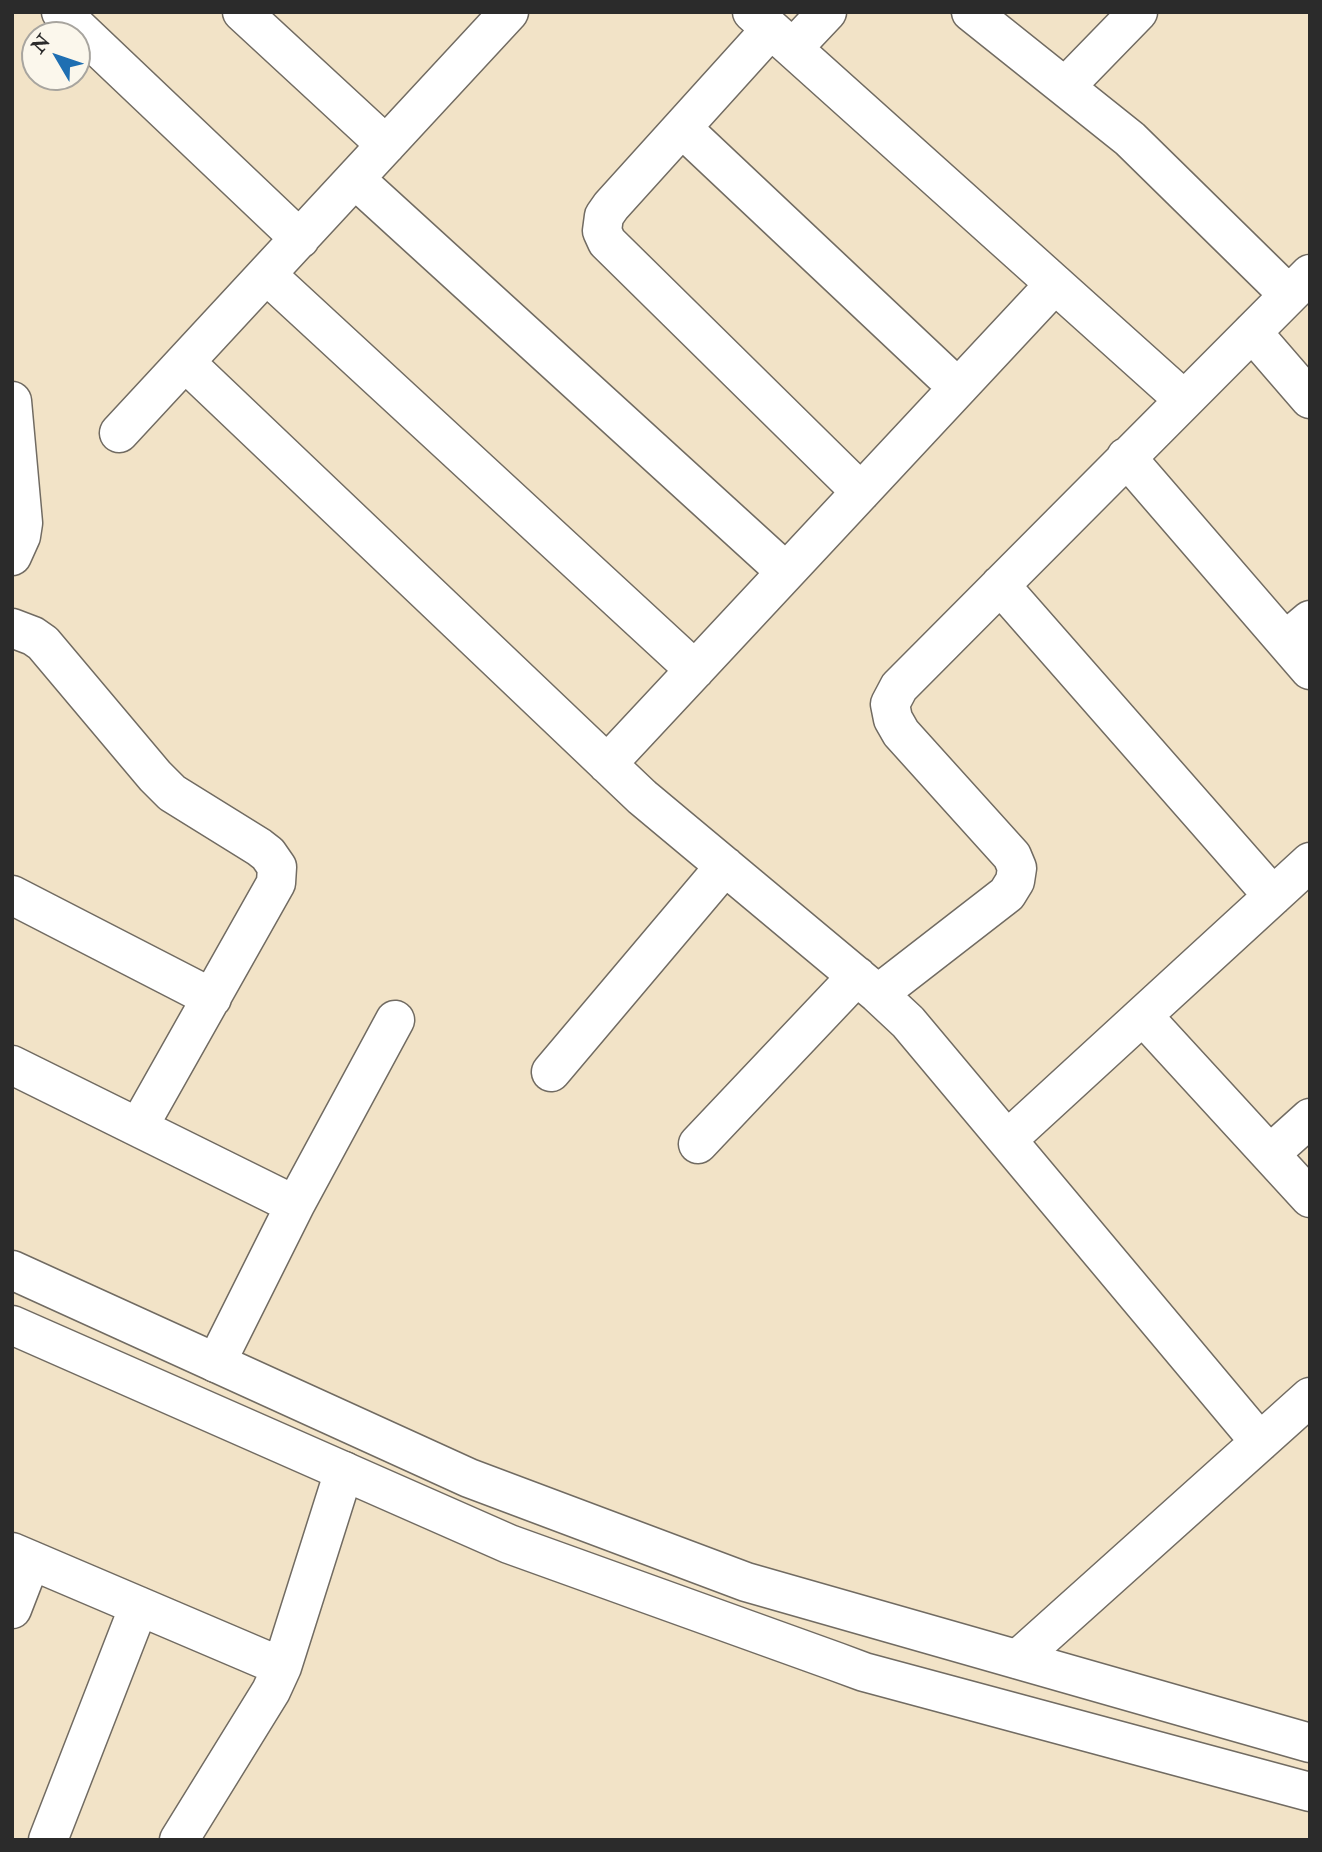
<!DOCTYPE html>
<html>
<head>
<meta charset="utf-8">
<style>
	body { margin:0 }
	#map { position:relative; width:1322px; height:1852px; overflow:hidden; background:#f2e3c7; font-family:"IM FELL Double Pica",serif }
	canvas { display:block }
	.frame { position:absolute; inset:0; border:14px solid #2b2b2b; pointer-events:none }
	.north { position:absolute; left:21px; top:21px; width:70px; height:70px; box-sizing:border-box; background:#fbf7ec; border:2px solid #a8a59f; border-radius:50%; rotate:309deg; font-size:19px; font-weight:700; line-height:28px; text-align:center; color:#2b2b2b }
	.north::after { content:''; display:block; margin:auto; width:24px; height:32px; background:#1f6fb2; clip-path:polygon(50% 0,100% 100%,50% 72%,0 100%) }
</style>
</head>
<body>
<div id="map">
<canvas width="1322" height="1852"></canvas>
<div class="frame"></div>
<div class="north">N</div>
</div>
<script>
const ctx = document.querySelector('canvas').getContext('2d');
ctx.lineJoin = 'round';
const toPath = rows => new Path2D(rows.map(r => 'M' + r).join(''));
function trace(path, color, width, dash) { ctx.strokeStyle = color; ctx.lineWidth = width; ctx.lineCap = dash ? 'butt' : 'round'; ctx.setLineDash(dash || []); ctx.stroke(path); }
const minor = toPath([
	[61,12,300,239],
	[242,12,386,145],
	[752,12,1183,399],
	[971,12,1130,139,1289,295],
	[771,29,611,206,604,216,602,231,607,242,861,492],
	[793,48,827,12],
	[1065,87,1138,12],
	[682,128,958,388],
	[355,179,786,572],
	[267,275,695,670],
	[1252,332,1310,399],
	[186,363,642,797,878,994,908,1022,1260,1442],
	[12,401,23,523,21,536,12,556],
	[119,433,509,12],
	[1126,457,1310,670],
	[1000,585,1273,896],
	[12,628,33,636,43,643,155,776,172,793,259,847,268,854,277,867,276,883,139,1126],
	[1285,641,1310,620],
	[607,764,1055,284],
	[12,895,212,998],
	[878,994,1007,894,1015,881,1017,868,1012,856,901,733,893,719,890,704,899,687,1310,274],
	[1143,1016,1310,1198],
	[12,1065,295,1205],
	[551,1072,725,866],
	[1007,1140,1310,862],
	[698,1144,857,976],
	[1270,1154,1310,1118],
	[216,1363,295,1205,395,1020],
	[12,1552,282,1667],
	[12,1609,31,1560],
	[1018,1659,1310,1397],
	[48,1840,139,1606],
	[179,1840,271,1691,282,1667,344,1471]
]);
const secondary = toPath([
	[12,1270,469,1478,746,1582,1310,1743],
	[12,1325,509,1544,837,1662,864,1672,1310,1792]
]);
trace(minor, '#716b62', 41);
trace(secondary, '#716b62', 41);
trace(minor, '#fff', 38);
trace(secondary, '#fff', 38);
</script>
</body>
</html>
